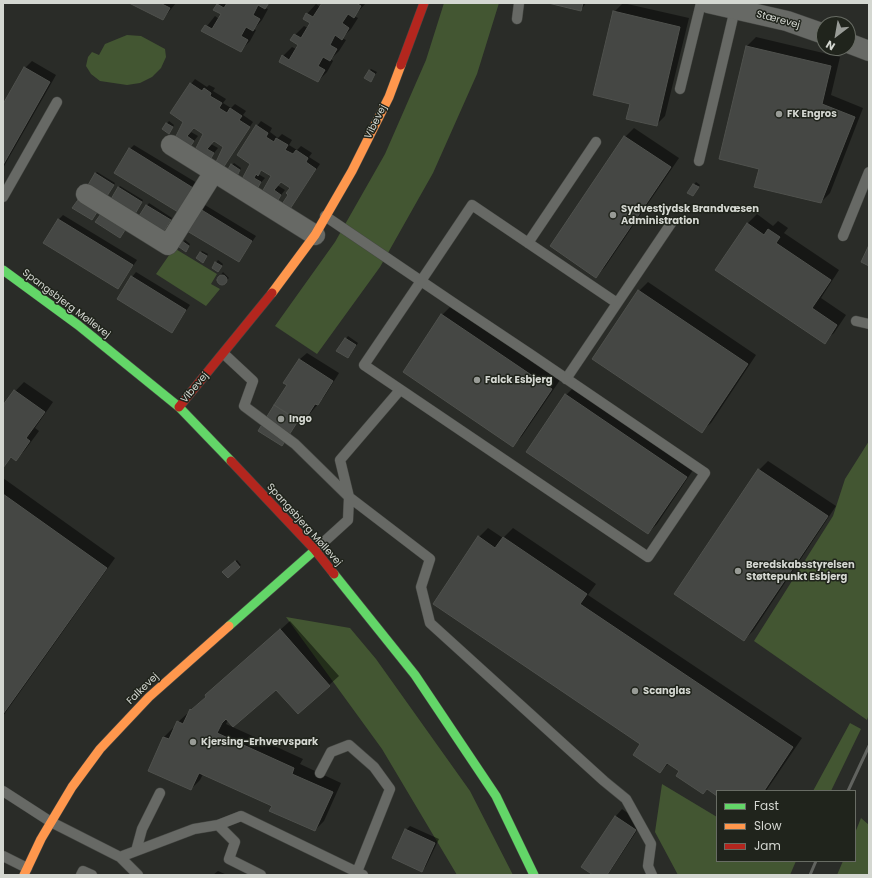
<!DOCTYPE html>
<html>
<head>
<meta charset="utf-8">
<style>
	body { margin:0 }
	#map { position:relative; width:872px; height:878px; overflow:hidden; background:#2a2c28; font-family:Poppins,sans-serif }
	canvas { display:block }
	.frame { position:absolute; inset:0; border:4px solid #d4d7d1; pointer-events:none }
	.legend { position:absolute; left:716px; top:790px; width:140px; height:72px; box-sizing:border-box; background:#20241c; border:1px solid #686c64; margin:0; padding:5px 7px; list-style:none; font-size:12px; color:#d4d7d1 }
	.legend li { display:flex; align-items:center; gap:8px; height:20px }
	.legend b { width:20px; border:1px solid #686c64 }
	.north { position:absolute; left:816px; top:16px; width:40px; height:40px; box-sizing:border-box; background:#20241c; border:1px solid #686c64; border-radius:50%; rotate:211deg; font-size:11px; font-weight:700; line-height:16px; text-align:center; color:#d4d7d1 }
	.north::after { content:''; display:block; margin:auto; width:14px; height:18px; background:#989b96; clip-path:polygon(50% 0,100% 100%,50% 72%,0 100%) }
</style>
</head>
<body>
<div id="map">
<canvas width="872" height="878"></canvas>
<div class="frame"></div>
<ul class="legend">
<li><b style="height:5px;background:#63d668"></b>Fast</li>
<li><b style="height:5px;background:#ff974d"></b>Slow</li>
<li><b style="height:5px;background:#b3261e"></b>Jam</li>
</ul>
<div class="north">N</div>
</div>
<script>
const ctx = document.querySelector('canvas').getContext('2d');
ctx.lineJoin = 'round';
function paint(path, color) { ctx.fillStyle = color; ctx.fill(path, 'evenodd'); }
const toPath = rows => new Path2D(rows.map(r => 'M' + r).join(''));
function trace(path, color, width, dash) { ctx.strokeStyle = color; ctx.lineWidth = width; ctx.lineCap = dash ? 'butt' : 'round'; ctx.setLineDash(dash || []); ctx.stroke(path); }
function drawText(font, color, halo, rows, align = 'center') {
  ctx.font = font + ' Poppins,sans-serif'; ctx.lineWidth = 3; ctx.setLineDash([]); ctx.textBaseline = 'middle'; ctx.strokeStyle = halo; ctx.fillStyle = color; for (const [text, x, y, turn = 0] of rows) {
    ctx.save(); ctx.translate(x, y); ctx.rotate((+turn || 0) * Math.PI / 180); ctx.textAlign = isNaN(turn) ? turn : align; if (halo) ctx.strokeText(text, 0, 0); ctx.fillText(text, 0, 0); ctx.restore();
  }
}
paint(toPath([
	[444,3,499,3,477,74,433,173,380,267,317,354,275,326,335,242,385,154,426,60],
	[127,35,141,36,165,49,166,57,161,68,152,77,140,83,127,85,100,81,91,74,86,66,88,57,92,52,99,55,105,44],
	[174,248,217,274,211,284,220,289,206,306,156,274],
	[869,441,869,714,867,720,754,641,833,516,845,479],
	[286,617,350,628,376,659,470,791,513,875,457,875,382,749],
	[850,723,861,729,831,791,813,791],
	[662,784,717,817,717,861,796,861,790,875,678,875,655,832],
	[861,818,869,825,869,875,837,875,843,861,855,861,855,833]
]), '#435632');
paint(toPath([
	[132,3,176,3,163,19],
	[219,3,270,3,265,8,268,9,262,20,254,29,256,30,250,41,241,50,203,31,215,16,219,19,222,14,215,9],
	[323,3,366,3,354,16,358,18,351,29,342,38,346,40,339,51,331,59,333,61,327,72,318,81,283,56,292,47,296,49,299,44,295,35,304,26,308,28,311,23,307,14,316,4,320,7],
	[549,3,586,3,581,10],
	[623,3,689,18,665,116,656,125,614,12],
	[756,37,840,57,831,95,863,108,830,193,821,202,760,168,747,46],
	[32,61,56,75,3,168,3,106,25,68],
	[371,69,377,72,371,81,369,71],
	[195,79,207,87,209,85,215,88,213,91,226,99,223,103,231,108,235,104,246,111,243,115,253,122,223,166,224,147,214,140,211,144,218,148,210,158,196,149,204,134,195,128,191,132,198,136,190,146,176,137,185,122,191,84],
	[169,121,174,125,171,130,163,129],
	[261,121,272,128,270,132,278,138,282,134,292,140,289,145,297,150,301,146,312,153,309,157,320,164,290,208,291,188,281,181,277,185,285,190,277,200,264,192,272,176,262,170,258,174,265,178,257,187,243,179,251,163,257,126],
	[634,128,679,158,605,267,596,277,625,137],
	[134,145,202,186,187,209,130,149],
	[234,163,241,168,239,173,232,165],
	[97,172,115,183,109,193,95,174],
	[696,182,700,185,694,193,688,193],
	[120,186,143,200,135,213,118,188],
	[149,203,172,218,164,230,140,215],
	[205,205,256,236,239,261,201,210],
	[757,214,773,226,778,221,788,228,784,233,839,270,821,298,846,315,834,333,824,342,747,224],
	[63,215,137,260,118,288,58,220],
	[185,240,190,244,186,251,183,242],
	[202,251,208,254,205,259,201,252],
	[218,260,223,264,220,269,213,268],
	[136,272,190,305,172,332,132,277],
	[223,272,229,278,222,284,217,280],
	[648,282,756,355,711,423,701,432,639,291],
	[451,306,560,380,522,436,513,445,442,315],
	[348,336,358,343,350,355,338,351],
	[307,353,339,373,324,397,303,422,298,419,284,442,260,430,288,385,285,383,300,359],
	[24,382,53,402,35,428,39,431,25,450,16,460,12,457,3,467,3,404],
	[575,386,695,467,657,524,648,533,566,395],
	[768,461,836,506,753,631,744,640,759,470],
	[3,478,115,558,3,716],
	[488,528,503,538,513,528,596,584,588,595,802,738,766,791,717,791,717,795,708,789,703,793,680,770,669,763,660,772,642,744,479,537],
	[237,560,241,565,228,577,224,572],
	[290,621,339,676,298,713,276,688,228,720,226,724,303,759,300,764,341,783,324,821,315,830,273,805,203,774,200,780,191,789,149,770,164,737,173,728,175,729,178,722],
	[622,809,642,823,609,873,607,875,594,875,582,867,616,816],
	[410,826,439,839,426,866,422,871,406,830],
	[218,871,227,875,213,875]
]), '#0007');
const building = toPath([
	[129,3,163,3,162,4,170,8,163,20,129,3],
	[227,3,269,3,265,9,258,5,253,15,260,19,253,31,246,27,241,36,248,40,241,52,201,31,205,25,212,29,221,14,213,10,217,4,224,8,227,3],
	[322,3,356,3,361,6,354,18,348,14,342,23,349,28,342,40,335,35,330,45,337,49,330,61,323,57,318,66,325,70,318,82,279,62,282,55,289,60,298,45,290,40,294,34,301,38,310,23,303,19,306,13,313,17,322,3],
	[548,3,583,3,581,11,548,3],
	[613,11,680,27,657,126,626,119,630,104,593,95,613,11],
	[746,46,831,66,822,104,855,117,821,203,754,187,759,169,719,159,746,46],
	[24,67,50,82,3,165,3,104,24,67],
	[369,70,375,74,371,82,364,78,369,70],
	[190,83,202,91,204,88,211,93,210,96,222,103,219,108,227,113,230,108,242,116,239,120,250,127,223,168,216,162,223,147,214,141,207,149,214,153,210,160,195,150,203,134,194,128,187,136,194,141,190,147,175,138,183,122,170,113,190,83],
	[166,123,173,127,169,134,162,129,166,123],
	[256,125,268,133,266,137,274,142,276,138,288,145,285,150,293,154,296,150,308,158,306,162,316,169,290,209,282,204,288,195,286,193,290,188,281,182,274,190,281,195,277,202,262,192,271,176,261,170,258,176,256,174,254,178,261,182,257,189,242,179,250,164,237,155,256,125],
	[624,136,671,167,596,278,550,246,624,136],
	[129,148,198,191,183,215,114,173,129,148],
	[231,164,240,170,237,176,227,171,231,164],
	[95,173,114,185,107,196,88,185,95,173],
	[693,184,699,187,693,196,687,193,693,184],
	[118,187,142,202,135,214,111,199,118,187],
	[80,197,99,209,92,220,72,208,80,197],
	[146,205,171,220,164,231,139,216,146,205],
	[200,209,252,241,239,262,187,231,200,209],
	[103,211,127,227,120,238,95,222,103,211],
	[58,219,133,265,118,289,43,243,58,219],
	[747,223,764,235,768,229,780,237,776,243,831,280,812,308,837,325,825,344,715,270,747,223],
	[182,241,189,246,186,252,179,247,182,241],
	[869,245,869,266,861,262,869,245],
	[200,252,207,256,203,263,196,258,200,252],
	[215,262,222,266,218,272,212,268,215,262],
	'217 280a5 5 0 1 1 10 0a5 5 0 1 1-10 0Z',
	[131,276,186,310,172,333,117,299,131,276],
	[638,290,748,364,702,433,592,359,638,290],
	[441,314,552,389,513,447,403,372,441,314],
	[345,338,356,345,348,358,336,351,345,338],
	[299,359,333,381,318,405,315,404,303,423,274,405,287,385,283,383,299,359],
	[14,390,45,412,26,438,30,441,16,461,11,457,3,468,3,405,14,390],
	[565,394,687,477,648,534,526,452,565,394],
	[274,405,298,421,282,446,258,431,274,405],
	[758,469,828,516,744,641,674,594,758,469],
	[3,494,107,568,3,714,3,494],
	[478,536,495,548,503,537,587,594,580,604,793,747,764,791,717,791,717,796,707,789,703,794,676,776,679,771,667,763,660,773,633,755,640,744,433,604,478,536],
	[235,561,240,567,228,578,222,572,235,561],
	[280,629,330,686,298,714,276,690,233,727,226,719,222,723,217,733,294,768,292,774,333,792,315,831,269,811,272,806,199,773,191,790,148,771,163,737,169,739,177,721,183,724,190,709,191,710,206,697,205,695,280,629],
	[615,816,636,830,607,875,593,875,581,867,615,816],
	[405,829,435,843,422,872,392,858,405,829]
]);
paint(building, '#454744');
trace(building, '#4f514d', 1);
const lane = toPath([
	[517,19,519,3],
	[680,89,701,3],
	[699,161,735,9],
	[3,197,57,102],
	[325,216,421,281,455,304,530,354,705,473,648,557,364,365,421,281,472,205,617,303],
	[843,236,869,172],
	[528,243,596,142],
	[856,321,869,324],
	[224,354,253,381,244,406,295,444,349,497,430,559,421,587,430,623,604,781,626,799,651,844,648,866,652,875],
	[566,379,672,222],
	[315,550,348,520,349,497,340,460,400,390],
	[320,773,331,752,349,745,374,767,390,789,357,872],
	[3,791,51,822,120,857,138,875],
	[218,825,241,816,363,875],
	[136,851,142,829,160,793],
	[3,856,27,868],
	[120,857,194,829,218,825,235,842,229,859,261,875],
	[81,875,83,871,92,875]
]);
const street = toPath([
	[708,3,787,21,824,34],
	[848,43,869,51],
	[171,145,315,235],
	[86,194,168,245,214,172]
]);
const fast = toPath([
	[3,270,78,325,179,407,231,461],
	[334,574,415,675,496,796,534,875],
	[229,626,315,550]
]);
const slow = toPath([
	[272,293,315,235,352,171,389,97,401,65],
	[24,875,41,839,72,787,100,749,149,697,229,626]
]);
const jam = toPath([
	[401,65,424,3],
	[179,407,272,293],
	[231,461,315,550,334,574]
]);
trace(lane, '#454743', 11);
trace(street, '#454743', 21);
trace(fast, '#454743', 10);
trace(slow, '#454743', 10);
trace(jam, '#454743', 10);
trace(lane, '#676965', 10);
trace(street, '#676965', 20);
trace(fast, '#63d668', 9);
trace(slow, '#ff974d', 9);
trace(jam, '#b3261e', 9);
trace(toPath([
	[848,791,869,746],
	[810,875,816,861]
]), '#61635f', 3);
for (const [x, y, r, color] of [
	[779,114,4,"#989b96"],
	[613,215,4,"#989b96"],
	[477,380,4,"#989b96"],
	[281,419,4,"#989b96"],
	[738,571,4,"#989b96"],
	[635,691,4,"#989b96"],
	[193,742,4,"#989b96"]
]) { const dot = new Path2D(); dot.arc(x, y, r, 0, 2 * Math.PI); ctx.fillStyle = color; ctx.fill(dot); trace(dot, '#20241c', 1.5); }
drawText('10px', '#d4d7d1', '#20241c', [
	["Stærevej",778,20,15],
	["Vibevej",376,122,-63],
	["Spangsbjerg Møllevej",66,304,37],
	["Vibevej",195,388,-50],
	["Spangsbjerg Møllevej",304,525,48],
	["Falkevej",143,689,-44]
]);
drawText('bold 10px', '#d4d7d1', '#20241c', [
	["FK Engros",787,114],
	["Sydvestjydsk Brandvæsen",621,209],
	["Administration",621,221],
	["Falck Esbjerg",485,380],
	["Ingo",289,419],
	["Beredskabsstyrelsen",746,565],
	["Støttepunkt Esbjerg",746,577],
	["Scanglas",643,691],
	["Kjersing-Erhvervspark",201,742]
], 'left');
</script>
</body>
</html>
